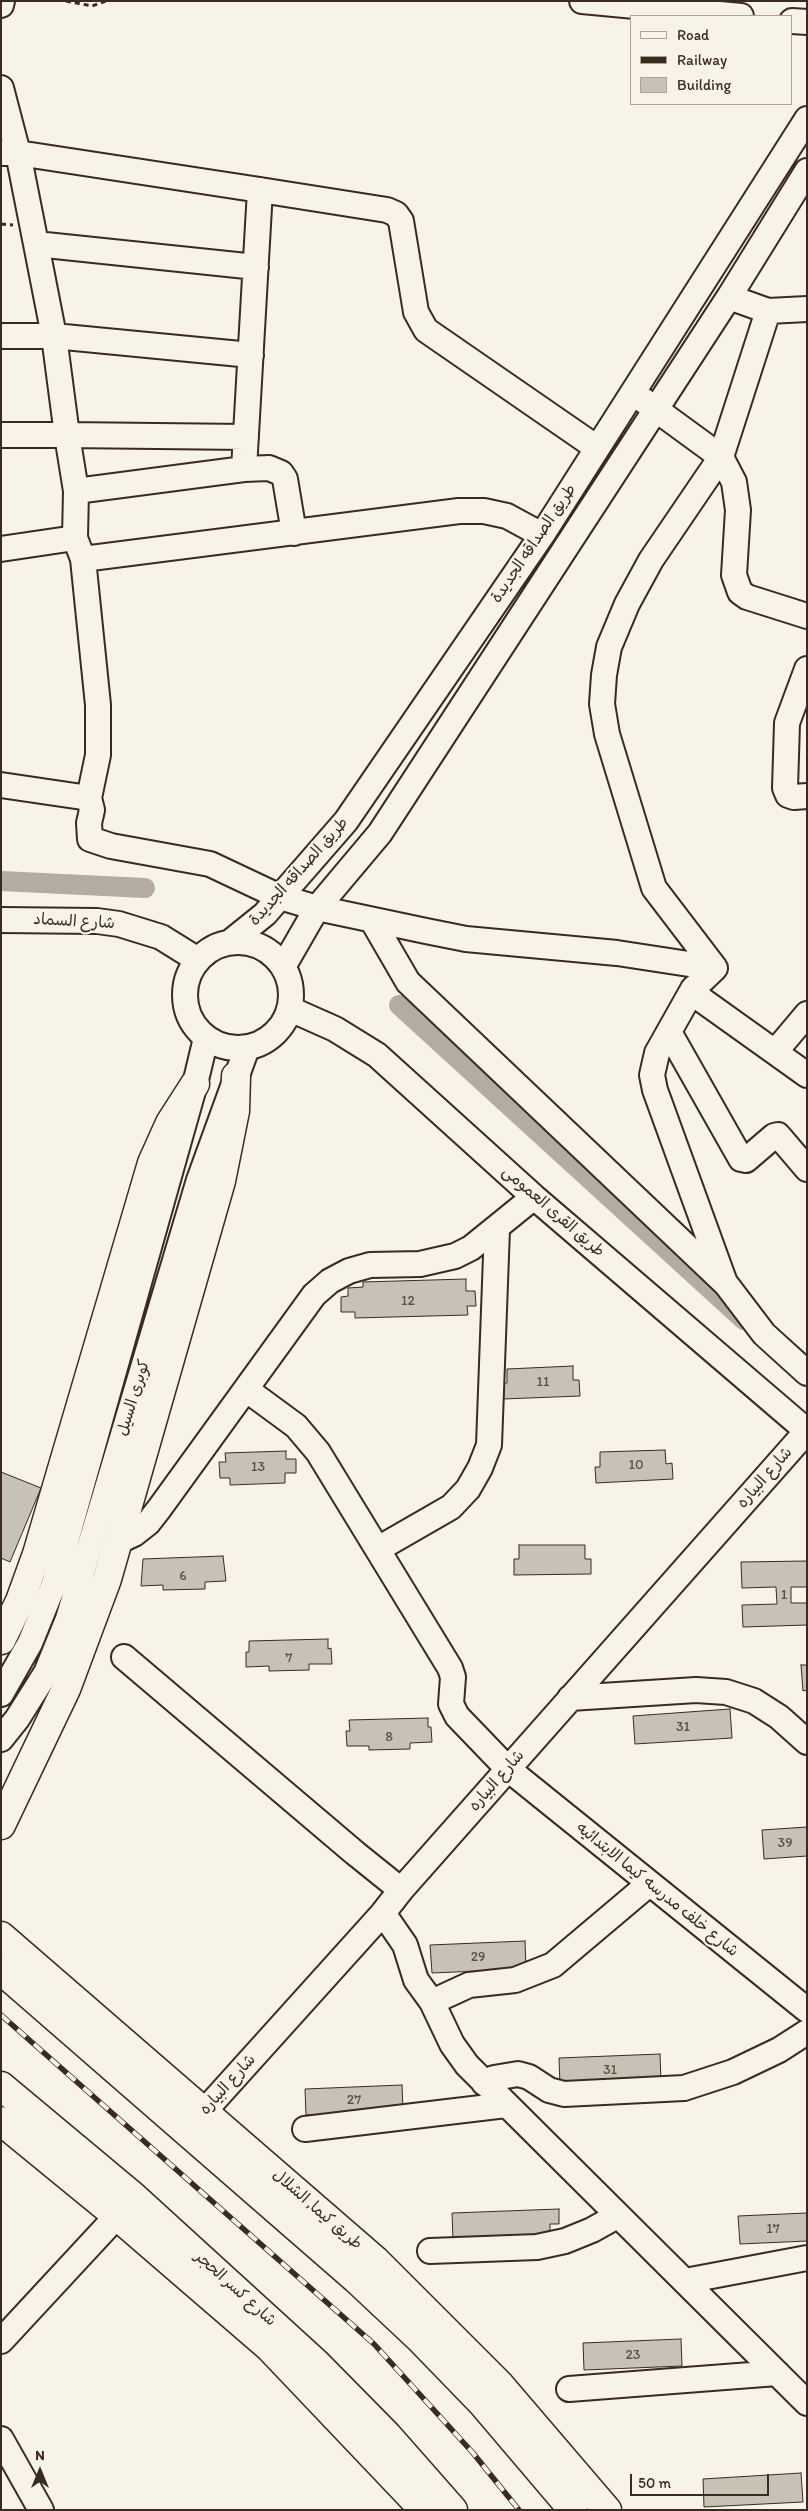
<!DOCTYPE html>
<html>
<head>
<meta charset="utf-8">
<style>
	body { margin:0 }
	#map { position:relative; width:808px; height:2511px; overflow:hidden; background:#f7f3e8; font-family:Itim,sans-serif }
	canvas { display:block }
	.frame { position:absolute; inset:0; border:2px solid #3b2a1e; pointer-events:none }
	.legend { position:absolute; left:630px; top:15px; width:162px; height:90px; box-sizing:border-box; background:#f7f3e8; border:1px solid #aca397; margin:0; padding:6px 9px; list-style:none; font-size:15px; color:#3b2a1e }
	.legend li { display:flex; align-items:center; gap:10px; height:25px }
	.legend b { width:25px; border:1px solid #aca397 }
	.north { position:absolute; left:15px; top:2446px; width:50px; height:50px; -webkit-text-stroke:4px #f7f3e8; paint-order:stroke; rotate:0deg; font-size:14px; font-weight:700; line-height:20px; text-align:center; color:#3b2a1e }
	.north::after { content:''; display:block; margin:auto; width:18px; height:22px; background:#3b2a1e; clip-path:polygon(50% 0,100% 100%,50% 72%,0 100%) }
	.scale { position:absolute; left:630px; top:2474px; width:139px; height:22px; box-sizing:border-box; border:2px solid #3b2a1e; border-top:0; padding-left:6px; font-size:15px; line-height:18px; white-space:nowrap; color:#3b2a1e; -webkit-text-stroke:4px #f7f3e8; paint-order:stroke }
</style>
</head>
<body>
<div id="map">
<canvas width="808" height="2511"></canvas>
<div class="frame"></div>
<ul class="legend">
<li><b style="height:6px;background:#f7f3e8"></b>Road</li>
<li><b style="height:6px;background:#3b2a1e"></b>Railway</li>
<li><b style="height:14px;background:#c8c1b6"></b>Building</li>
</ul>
<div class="north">N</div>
<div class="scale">50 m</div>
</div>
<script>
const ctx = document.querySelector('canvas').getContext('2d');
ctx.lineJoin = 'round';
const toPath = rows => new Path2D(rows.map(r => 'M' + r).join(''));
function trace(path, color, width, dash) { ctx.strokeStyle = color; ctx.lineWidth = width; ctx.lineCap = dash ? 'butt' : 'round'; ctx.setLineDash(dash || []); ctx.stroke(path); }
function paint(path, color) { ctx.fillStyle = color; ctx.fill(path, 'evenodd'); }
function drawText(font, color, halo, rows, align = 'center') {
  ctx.font = font + ' Itim,"Playpen Sans Arabic",sans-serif'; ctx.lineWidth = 4.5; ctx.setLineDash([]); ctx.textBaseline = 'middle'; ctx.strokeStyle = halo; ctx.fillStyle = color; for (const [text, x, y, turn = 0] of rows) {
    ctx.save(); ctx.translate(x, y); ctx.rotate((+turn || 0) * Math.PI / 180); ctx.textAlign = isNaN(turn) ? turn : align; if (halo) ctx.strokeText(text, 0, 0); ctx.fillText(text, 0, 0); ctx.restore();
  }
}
trace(toPath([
	[1,881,145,888],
	[399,1005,744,1320]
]), '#b4aca0', 20);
const building = toPath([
	[466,1279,466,1291,475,1291,476,1306,467,1306,468,1315,355,1318,355,1312,341,1312,341,1297,348,1296,348,1288,363,1287,363,1282,466,1279],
	[573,1366,573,1380,579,1380,580,1396,503,1399,502,1383,507,1383,507,1369,573,1366],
	[665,1450,666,1464,672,1463,673,1479,596,1483,595,1467,600,1467,600,1452,665,1450],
	[286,1451,286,1459,296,1459,296,1473,285,1473,285,1483,230,1485,230,1478,220,1478,219,1462,226,1462,225,1453,286,1451],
	[1,1472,41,1488,10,1562,1,1558,1,1472],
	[519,1545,585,1545,585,1559,591,1559,591,1574,514,1575,514,1559,519,1559,519,1545],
	[223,1556,226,1581,205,1582,205,1589,163,1590,163,1585,141,1586,143,1559,223,1556],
	[807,1561,807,1587,791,1587,791,1603,807,1603,807,1625,743,1627,742,1605,777,1604,776,1587,742,1588,741,1562,807,1561],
	[328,1639,328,1649,331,1648,332,1664,309,1664,309,1670,269,1671,269,1666,246,1667,246,1652,249,1652,249,1641,328,1639],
	[801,1665,807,1665,807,1690,803,1691,801,1665],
	[730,1709,732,1738,635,1744,633,1716,730,1709],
	[428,1718,428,1727,431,1727,432,1742,410,1743,410,1749,369,1750,369,1746,347,1746,346,1731,350,1731,349,1720,428,1718],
	[807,1827,807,1856,764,1859,762,1830,807,1827],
	[525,1941,526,1969,432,1973,430,1945,525,1941],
	[660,2054,661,2082,560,2086,559,2058,660,2054],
	[402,2085,403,2111,306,2115,305,2089,402,2085],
	[559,2209,559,2224,550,2224,550,2237,453,2240,452,2213,559,2209],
	[807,2213,807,2241,740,2244,738,2216,807,2213],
	[681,2339,682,2366,584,2370,583,2343,681,2339],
	[801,2473,803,2502,704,2507,703,2479,801,2473]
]);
paint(building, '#c8c1b6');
trace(building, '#3b2a1e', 1);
const minor = toPath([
	[582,1,741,16],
	[1,5,2,1],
	[792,21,807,22],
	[1,88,18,153,36,244,54,336,67,435,1,435],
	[1,153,18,153,260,190,387,210,396,214,401,221,416,312,426,330,597,448],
	[36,244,256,267],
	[729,297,768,311],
	[807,309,768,311,721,457,651,560,627,604,609,647,604,675,602,704,607,734,654,888,715,968,693,989,702,1000,807,1075],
	[1,336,54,336,251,355],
	[643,400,721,457,734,482,738,510,734,575,740,592,747,597,807,616],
	[246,437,67,435,76,491,75,538,83,559,98,705,98,755,89,798,92,810,89,823,90,839,111,846,210,864,280,897,317,908,426,931,466,939,617,953,715,968],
	[244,469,260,190],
	[76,491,244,469,269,468,281,473,285,479,294,533],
	[1,549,75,538],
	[83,559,459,511,484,511,507,516,542,535],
	[807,669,787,723,785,788,788,795,794,797,807,796],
	[1,785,89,798],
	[1,920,97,921,119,924,161,937,198,960],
	[372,920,408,982,726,1284,764,1334,807,1373],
	'185 995a53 53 0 1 1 106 0a53 53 0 1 1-106 0Z',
	[229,943,265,914,346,821,542,535,807,119],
	[283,967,317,908,380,833,729,297,807,171],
	[693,989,657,1053,652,1075,655,1090,724,1280],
	[669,1032,741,1159,746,1160,774,1136,778,1135,807,1169],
	[775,1052,807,1014],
	[247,1390,296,1426,318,1452,450,1668,453,1677,451,1704,457,1716,508,1769,807,2010],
	[117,1542,134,1534,148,1523,159,1509,314,1295,330,1281,349,1271,370,1265,420,1264,455,1256,471,1248,534,1197],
	[378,1549,451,1507,468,1489,480,1468,489,1445,497,1229],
	[124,1657,355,1853,401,1890],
	[1,1694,30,1643,54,1584,195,1084,206,1038],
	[570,1698,696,1690,726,1692,754,1701,779,1717,807,1742],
	[1,1739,17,1719,46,1673,68,1619,199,1180,247,1048],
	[383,1913,405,1945,416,1980,432,2002,452,2044,467,2065,807,2403],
	[432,2002,469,1985,515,1980,553,1965,649,1884],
	[484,2083,494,2078,518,2074,529,2077,549,2090,564,2094,684,2088,733,2072,779,2050,807,2032],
	[191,2126,383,1913,401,1890,807,1431,534,1197,377,1055,335,1029,290,1009],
	[305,2129,506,2105],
	[430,2251,537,2247,565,2241,592,2230,617,2216],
	[685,2281,807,2258],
	[1,2341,129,2203],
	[569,2389,777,2373],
	[1,2439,41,2510]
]);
const major = toPath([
	[1,2086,134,2197,316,2363,387,2435,453,2510],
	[1,2121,117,2216,270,2348,424,2510]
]);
const highway = toPath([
	[1,1640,20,1601,37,1554,152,1163,170,1123,195,1084],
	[1,1825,66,1689,107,1579,221,1181,235,1111,236,1076],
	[1,1936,375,2260,500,2385,607,2510],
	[1,1970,356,2279,420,2339,482,2403,573,2510]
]);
trace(minor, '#3b2a1e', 28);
trace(major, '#3b2a1e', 31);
trace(highway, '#3b2a1e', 31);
trace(toPath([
	[66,1,92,6,106,1],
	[1,224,13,225]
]), '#3b2a1e', 3, [5, 4]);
trace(minor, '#f7f3e8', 24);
trace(major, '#f7f3e8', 28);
trace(highway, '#f7f3e8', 28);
const rail = toPath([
	[1,2015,374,2344,473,2453,519,2510]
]);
trace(rail, '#3b2a1e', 5.5);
trace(rail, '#f7f3e8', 4, [11]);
drawText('14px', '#5e5044', null, [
	["12",408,1301],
	["11",543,1382],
	["10",636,1465],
	["13",258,1467],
	["6",183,1576],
	["1",784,1595],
	["7",289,1658],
	["31",683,1727],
	["8",389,1737],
	["39",785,1843],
	["29",478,1957],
	["31",610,2070],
	["27",354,2100],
	["17",773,2229],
	["23",633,2355]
]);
drawText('16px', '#3b2a1e', '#f7f3e8', [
	["طريق الصداقه الجديدة",534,544,-56],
	["طريق الصداقه الجديدة",299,872,-48],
	["شارع السماد",74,922,3],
	["طريق القرى العمومى",553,1212,41],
	["كوبرى السيل",134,1398,-73],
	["شارع البياره",765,1478,-49],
	["شارع البياره",497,1781,-49],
	["شارع خلف مدرسه كيما الابتدائيه",657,1890,39],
	["شارع البياره",228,2085,-48],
	["طريق كيما, الشلال",317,2210,41],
	["شارع كسر الحجر",235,2289,42]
]);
</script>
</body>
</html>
